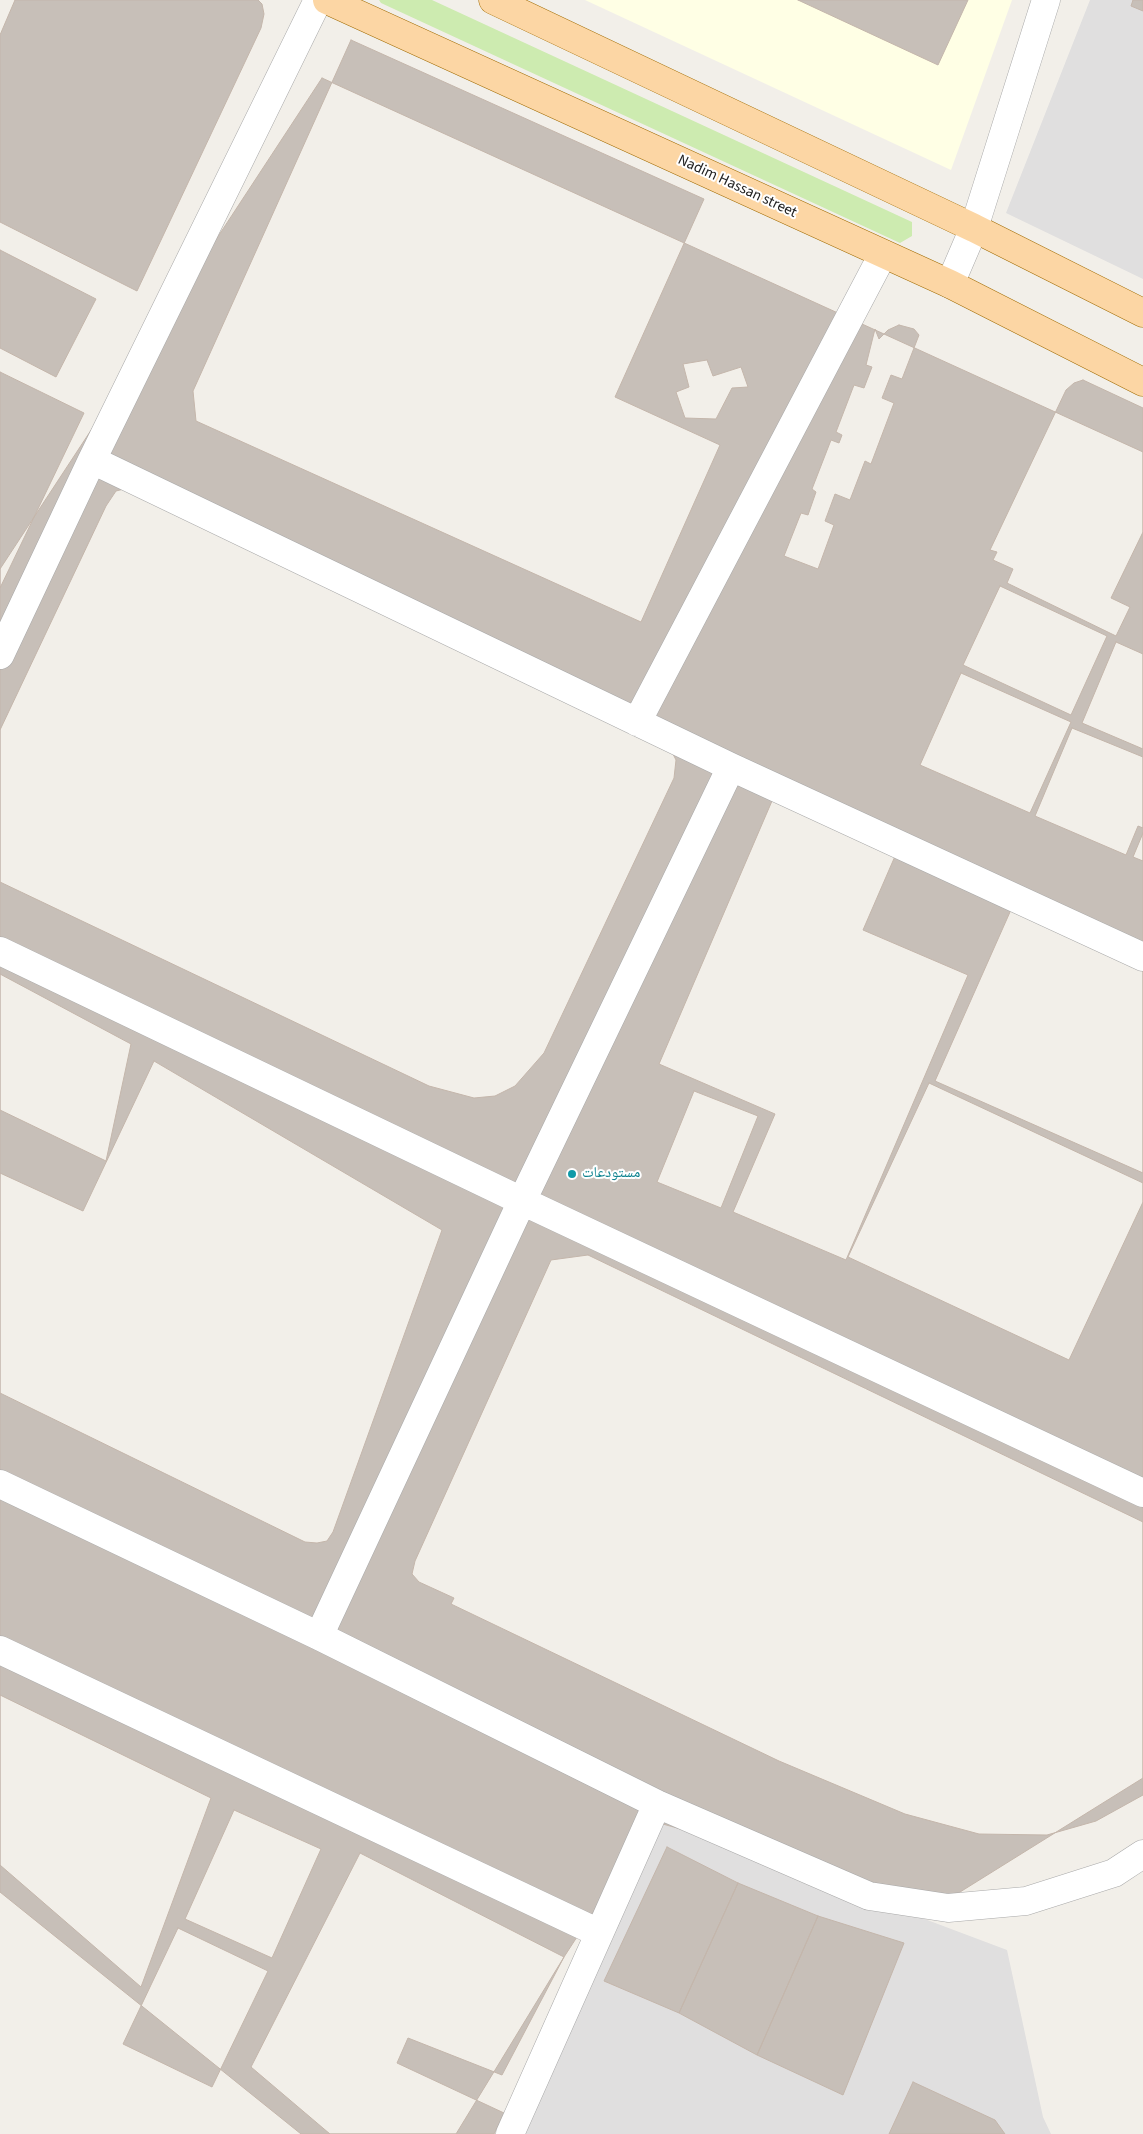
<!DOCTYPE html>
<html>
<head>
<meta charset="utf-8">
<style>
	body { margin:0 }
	canvas { display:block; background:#f2efe9 }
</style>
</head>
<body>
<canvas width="1143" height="2134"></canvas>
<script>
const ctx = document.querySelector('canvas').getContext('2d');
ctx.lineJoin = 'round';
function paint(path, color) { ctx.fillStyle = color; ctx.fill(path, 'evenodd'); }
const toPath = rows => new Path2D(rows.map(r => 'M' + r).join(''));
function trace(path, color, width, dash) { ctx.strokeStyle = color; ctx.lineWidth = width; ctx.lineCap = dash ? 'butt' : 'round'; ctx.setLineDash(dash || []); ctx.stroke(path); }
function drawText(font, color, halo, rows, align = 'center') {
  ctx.font = font + ' "Source Sans 3","Noto Naskh Arabic",sans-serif'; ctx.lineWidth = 4; ctx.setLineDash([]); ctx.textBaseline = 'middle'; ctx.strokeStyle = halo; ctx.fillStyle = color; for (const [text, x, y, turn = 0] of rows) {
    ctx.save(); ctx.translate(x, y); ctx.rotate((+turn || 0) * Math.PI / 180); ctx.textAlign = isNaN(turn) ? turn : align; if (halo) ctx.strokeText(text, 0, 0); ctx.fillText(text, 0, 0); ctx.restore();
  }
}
paint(toPath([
	[1090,0,1143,0,1143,279,1006,213],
	[664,1821,1007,1950,1043,2117,1051,2134,520,2134]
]), '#e0dfdf');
paint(toPath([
	[585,0,1012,0,951,170]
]), '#ffffe5');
paint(toPath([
	[379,0,432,0,912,222,912,236,900,243,381,3]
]), '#cdebb0');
const building = toPath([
	[15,0,258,0,262,4,264,14,261,28,137,291,0,222,0,35,15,0],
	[798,0,968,0,938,65,798,0],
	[1133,0,1143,0,1143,11,1131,6,1133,0],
	[351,40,704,199,615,397,720,445,641,622,196,421,193,391,351,40],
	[322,78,1143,452,1143,1778,944,1902,652,1821,564,1957,456,2134,301,2134,0,1892,0,569,322,78],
	[0,250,96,299,56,377,0,348,0,250],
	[899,325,914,329,919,335,902,379,891,375,882,398,894,403,871,464,865,461,850,500,835,494,825,521,834,525,818,569,784,556,801,513,808,515,816,492,812,489,831,440,839,443,842,435,836,432,854,385,864,388,872,367,866,365,875,329,879,339,888,330,899,325],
	[707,360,713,376,741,367,748,387,732,388,716,419,685,418,676,392,689,387,683,364,707,360],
	[0,372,84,413,0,588,0,372],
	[1083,380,1143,408,1143,532,1111,598,1130,607,1116,636,1007,583,1013,569,993,560,997,552,990,550,1066,390,1074,383,1083,380],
	[132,487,668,744,676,760,674,778,544,1053,515,1086,495,1096,474,1098,429,1086,0,882,0,730,106,506,116,491,132,487],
	[1000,586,1107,636,1071,715,963,665,1000,586],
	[1116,642,1143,654,1143,749,1082,723,1116,642],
	[961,673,1071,722,1030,813,920,765,961,673],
	[1072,728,1143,757,1143,828,1138,826,1126,855,1035,816,1072,728],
	[775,794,899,847,863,930,968,975,846,1260,733,1212,775,1114,659,1064,775,794],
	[1143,833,1143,861,1133,857,1143,833],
	[1014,903,1143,960,1143,1173,935,1081,1014,903],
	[0,974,131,1044,106,1161,0,1110,0,974],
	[154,1061,442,1230,333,1532,327,1541,317,1543,305,1542,0,1393,0,1173,83,1211,154,1061],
	[929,1083,1143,1183,1143,1202,1069,1360,848,1257,929,1083],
	[694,1091,758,1116,721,1208,657,1182,694,1091],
	[588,1255,1143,1522,1143,1795,1096,1821,1047,1835,979,1834,905,1814,779,1761,451,1604,454,1598,419,1582,412,1574,415,1561,551,1260,588,1255],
	[0,1695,211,1798,141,1987,0,1865,0,1695],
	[234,1810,321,1849,272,1958,185,1919,234,1810],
	[667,1847,738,1883,679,2013,604,1981,667,1847],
	[360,1853,564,1957,502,2075,408,2038,397,2063,504,2113,494,2134,330,2134,251,2067,360,1853],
	[738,1883,818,1916,757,2055,679,2013,738,1883],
	[818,1916,904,1943,843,2095,757,2055,818,1916],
	[178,1928,268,1971,212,2087,123,2044,178,1928],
	[913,2082,995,2120,1005,2134,889,2134,913,2082]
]);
paint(building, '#c7bfb8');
trace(building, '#c4b6ab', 1);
const minor = toPath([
	[950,284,974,228,1046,0],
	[92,460,731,767,1143,957],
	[0,655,92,460,318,0],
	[637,722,883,254],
	[0,951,522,1201,1143,1493],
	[0,1484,319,1636,657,1804,869,1896,948,1908,1026,1901,1114,1873,1143,1854],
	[319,1636,522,1201,731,767],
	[0,1650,599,1933],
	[510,2134,657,1804]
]);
const major = toPath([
	[327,0,950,284,1143,382],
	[493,0,974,228,1143,313]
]);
trace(minor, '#a9a9a9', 29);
trace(major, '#a06b00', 29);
trace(minor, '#fff', 28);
trace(major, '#fcd6a4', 28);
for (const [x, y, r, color] of [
	[572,1174,5,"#0f9aa8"]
]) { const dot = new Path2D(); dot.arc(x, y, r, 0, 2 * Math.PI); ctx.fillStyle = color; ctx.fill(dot); trace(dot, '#fff', 2); }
drawText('15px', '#222', '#fff', [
	["Nadim Hassan street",737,187,25]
]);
drawText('15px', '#0d838f', '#fff', [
	["مستودعات",582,1174]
], 'left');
</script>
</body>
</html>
